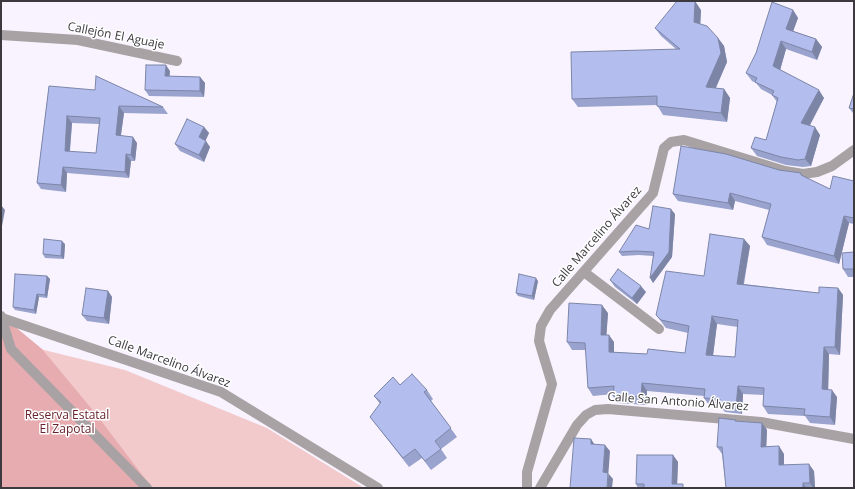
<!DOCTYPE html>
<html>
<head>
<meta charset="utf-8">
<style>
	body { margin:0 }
	#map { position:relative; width:855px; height:489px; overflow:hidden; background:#f8f3fe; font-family:"Open Sans",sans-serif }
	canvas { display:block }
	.frame { position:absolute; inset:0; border:2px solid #3c3a3f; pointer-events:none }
</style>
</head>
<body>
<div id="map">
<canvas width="855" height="489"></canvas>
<div class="frame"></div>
</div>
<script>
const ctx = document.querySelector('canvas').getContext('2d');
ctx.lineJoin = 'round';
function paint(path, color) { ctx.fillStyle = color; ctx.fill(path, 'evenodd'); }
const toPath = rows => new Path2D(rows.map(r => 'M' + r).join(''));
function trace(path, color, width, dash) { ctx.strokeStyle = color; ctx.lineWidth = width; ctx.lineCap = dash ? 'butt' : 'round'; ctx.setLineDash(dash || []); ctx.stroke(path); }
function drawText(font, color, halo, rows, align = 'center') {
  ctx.font = font + ' "Open Sans",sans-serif'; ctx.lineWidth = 3; ctx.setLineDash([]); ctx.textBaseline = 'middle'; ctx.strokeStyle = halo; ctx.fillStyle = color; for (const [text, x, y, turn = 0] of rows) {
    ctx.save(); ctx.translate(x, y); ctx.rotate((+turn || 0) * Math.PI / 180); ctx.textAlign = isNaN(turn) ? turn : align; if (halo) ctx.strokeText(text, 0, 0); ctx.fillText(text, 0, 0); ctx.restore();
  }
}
paint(toPath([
	[1,335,36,348,125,370,267,428,364,488,1,488]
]), '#f2cacc');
paint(toPath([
	[1,315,42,349,96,414,152,488,1,488]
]), '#e7acb0');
trace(toPath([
	[1,35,78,40,177,61],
	[584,272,659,329],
	[1,316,11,349,147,488],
	[2,318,221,392,378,488],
	[527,488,527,472,552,384,539,341,541,326,550,310,653,193,664,148,671,142,684,140,785,171,803,174,817,172,832,166,854,150],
	[540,488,577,425,586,415,595,410,608,409,761,422,854,439]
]), '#a8a2a5', 10);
paint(toPath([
	[701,10,700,24,718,38,724,46,727,62,716,88,724,89,730,98,727,122,663,115,657,105,578,107,572,99,676,49,661,36,655,28],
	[793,10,798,18,793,31,816,39,822,47,817,60,786,49,780,70,824,98,809,125,820,135,811,166,803,167,786,165,757,156,751,148,766,140,777,102,772,95,761,89,756,83,752,81,746,73],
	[170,71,169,76,200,77,205,83,204,97,149,96,145,90],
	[49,86,163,107,168,114,124,113,121,135,137,143,135,161,131,161,129,178,67,173,66,192,41,189,37,183],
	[72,123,99,124,96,153,70,152],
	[854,93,854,114,853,113,849,108],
	[204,127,209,133,205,141,210,147,204,162,180,151,175,144],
	[779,170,804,177,830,189,854,181,854,224,849,223,839,264,767,245,762,237,769,210,735,201,733,210,678,201,673,194],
	[675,214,672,257,653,283,653,256,639,255,622,256,619,252,649,229],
	[744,239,750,246,744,284,819,293,838,288,843,295,840,355,829,354,828,390,837,397,835,425,810,423,805,416,768,414,763,406,764,395,743,394,742,414,725,412,720,406,709,405,704,398,704,396,647,391,647,405,618,403,613,396,613,394,593,396,588,388,586,350,572,350,567,342,608,313,606,335,614,342,614,352,647,354,685,353,688,333,666,328,656,315,704,276],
	[717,324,738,327,735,357,713,356],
	[65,244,64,259,45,258,43,254],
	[854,252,854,277,848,277,843,269],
	[47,276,50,279,47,298,39,297,36,314,15,310,13,307],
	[610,280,646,292,637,304,615,287],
	[538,281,534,300,518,296,516,293],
	[108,291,112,297,109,324,87,321,82,315],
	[400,385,427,390,433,399,431,401,457,437,441,449,447,458,431,470,422,458,409,467,370,417,380,404,374,396],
	[737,422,762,423,767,430,766,447,784,454,784,465,814,471,815,488,726,488,722,454,717,447],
	[673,455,678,462,677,484,683,488,638,488,636,484]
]), '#9aa3cd');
paint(toPath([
	[695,1,701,10,700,31,694,22],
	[793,10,798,18,791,37,786,29],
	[718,38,724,46,727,62,712,96,706,87],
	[816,39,822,47,817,60,812,52],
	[781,41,786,49,779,74,773,66],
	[166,65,170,71,169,82,165,76],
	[200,77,205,83,204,97,200,91],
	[724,89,730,98,727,122,721,113],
	[819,90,824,98,807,131,801,123],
	[119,106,124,113,120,141,116,135],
	[67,116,72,123,69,158,65,151],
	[204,127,209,133,204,144,199,137],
	[815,127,820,135,811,166,805,159],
	[133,137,137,143,135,161,131,155],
	[206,141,210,147,204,162,199,155],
	[126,154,131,161,129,178,125,172],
	[63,167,67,173,66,192,61,185],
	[730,193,735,201,733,210,728,203],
	[1,205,5,210,2,226,1,224],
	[671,209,675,214,672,257,653,283,650,278],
	[844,216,849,223,839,264,834,256],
	[744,239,750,246,742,291,737,284],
	[62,241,65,244,64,259,61,256],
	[47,276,50,279,47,298,45,295],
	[536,278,538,281,534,300,532,296],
	[641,286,646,292,637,304,632,298],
	[838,288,843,295,840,355,835,347],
	[108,291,112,297,109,324,104,318],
	[37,294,39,297,36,314,34,310],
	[602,305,608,313,606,342,601,335],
	[712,316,717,324,712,363,706,355],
	[609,335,614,342,614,360,609,352],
	[824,347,829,354,828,397,822,389],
	[642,383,647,391,647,405,641,397],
	[738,386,743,394,742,414,736,406],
	[832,390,837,397,835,425,830,417],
	[762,423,767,430,766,454,761,447],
	[591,439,595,445,591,444],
	[605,445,610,451,608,479,603,472],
	[779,446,784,454,784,472,779,465],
	[673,455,678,462,677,488,672,484],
	[809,464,814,471,815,488,813,488,810,483],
	[608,473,613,479,612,488,607,488],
	[803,483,806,488,803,488]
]), '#7d85a7');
const building = toPath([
	[677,1,695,1,694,22,707,26,718,38,721,53,706,87,724,89,721,113,657,106,657,96,572,99,571,52,680,49,655,28,677,1],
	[772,2,793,10,786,29,816,39,812,52,781,41,773,66,819,90,801,123,815,127,805,159,798,160,781,157,751,148,755,137,766,140,778,98,772,95,774,91,755,82,757,78,746,73,756,53,772,2],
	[146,65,166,65,165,76,200,77,200,91,145,90,146,65],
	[96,76,163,107,119,106,116,135,133,137,131,155,126,154,125,172,63,167,61,185,37,183,49,86,95,90,96,76],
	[67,116,100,118,96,153,65,151,67,116],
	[854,93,854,109,849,108,854,93],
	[187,119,204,127,199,137,206,141,199,155,175,144,187,119],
	[681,146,726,154,779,170,801,173,801,175,830,189,833,176,854,181,854,218,844,216,834,256,762,237,771,204,730,193,728,203,673,194,681,146],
	[653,206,671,209,669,252,650,278,654,252,636,251,619,252,636,225,649,229,653,206],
	[710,234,744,239,737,284,819,293,819,287,838,288,835,347,824,347,822,389,832,390,830,417,804,415,805,409,763,406,764,388,738,386,736,406,720,405,720,399,704,398,705,389,642,383,641,397,613,396,614,386,588,388,585,343,567,342,569,303,602,305,601,335,609,335,609,352,647,354,648,349,685,353,689,326,661,320,656,315,666,271,704,276,710,234],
	[712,316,738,320,735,357,706,355,712,316],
	[44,239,62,241,61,256,43,254,44,239],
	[854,252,854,269,843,269,842,253,854,252],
	[618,269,641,286,632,298,610,280,618,269],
	[15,274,47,276,45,295,37,294,34,310,13,307,15,274],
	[519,274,536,278,532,296,516,293,519,274],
	[86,288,108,291,104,318,82,315,86,288],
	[412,374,427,390,424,392,451,428,435,441,441,449,425,461,415,449,403,458,370,417,381,402,374,396,393,377,400,385,412,374],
	[719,418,736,420,735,421,762,423,761,447,779,446,779,465,809,464,810,483,803,483,803,488,726,488,722,447,717,447,719,418],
	[574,438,591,439,591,444,605,445,603,472,608,473,607,488,570,488,574,438],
	[637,455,673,455,672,484,683,484,683,488,644,488,644,484,636,484,637,455]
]);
paint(building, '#b3beee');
trace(building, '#7d85a7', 1);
drawText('12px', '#3c3a3f', '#fff', [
	["Callejón El Aguaje",116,36,11],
	["Calle Marcelino Álvarez",597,237,-49],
	["Calle Marcelino Álvarez",169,362,20],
	["Calle San Antonio Álvarez",678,402,4]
]);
drawText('12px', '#68232d', '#fff', [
	["Reserva Estatal",67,416],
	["El Zapotal",67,430]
]);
</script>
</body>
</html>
